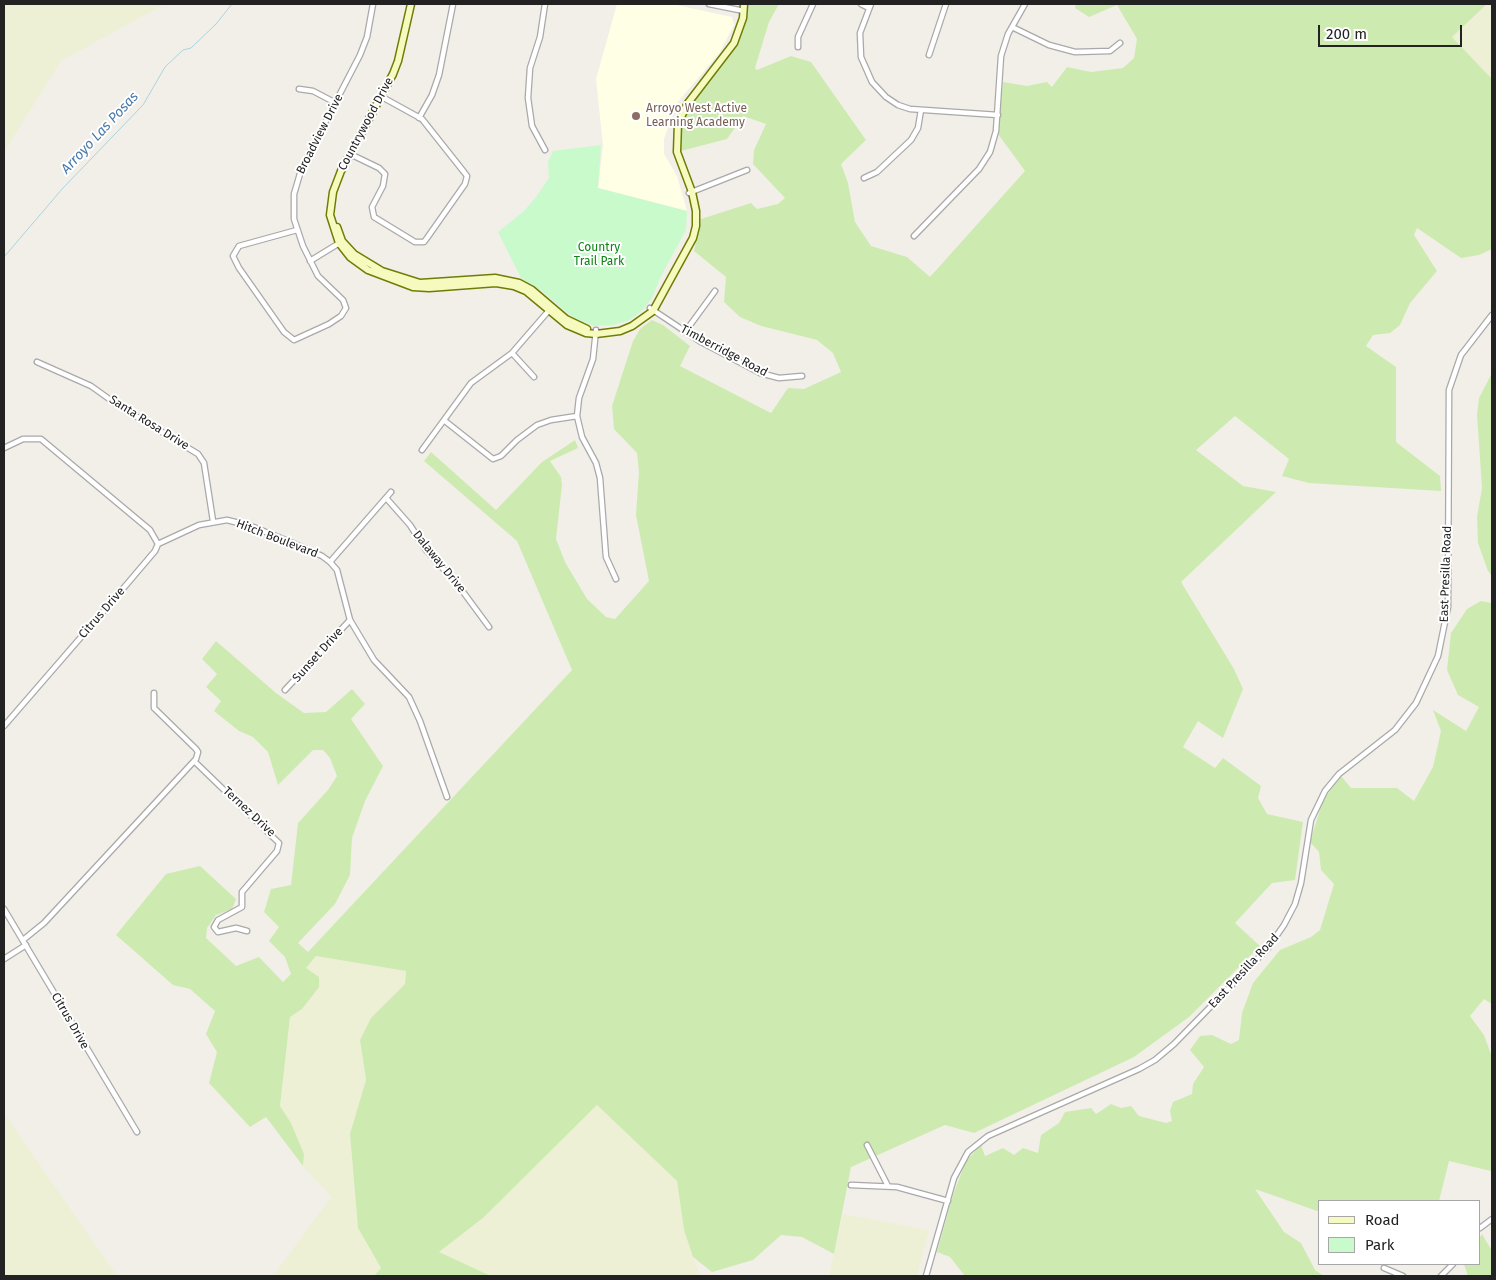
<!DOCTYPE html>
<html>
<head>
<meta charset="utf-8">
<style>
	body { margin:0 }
	#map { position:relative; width:1496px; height:1280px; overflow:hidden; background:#f2efe9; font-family:"Fira Sans",sans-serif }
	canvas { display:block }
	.frame { position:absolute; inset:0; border:5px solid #222; pointer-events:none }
	.legend { position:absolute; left:1318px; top:1200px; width:162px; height:65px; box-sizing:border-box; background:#fff; border:1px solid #a7a7a7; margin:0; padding:6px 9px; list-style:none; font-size:15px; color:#222 }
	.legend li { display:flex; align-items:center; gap:10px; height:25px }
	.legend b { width:25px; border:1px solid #a7a7a7 }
	.scale { position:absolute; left:1318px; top:25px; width:144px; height:22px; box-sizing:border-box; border:2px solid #222; border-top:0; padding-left:6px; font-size:15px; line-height:18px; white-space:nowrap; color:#222; -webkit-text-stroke:4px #fff; paint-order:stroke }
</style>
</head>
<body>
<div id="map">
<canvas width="1496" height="1280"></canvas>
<div class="frame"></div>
<ul class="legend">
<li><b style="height:6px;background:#f7fabf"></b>Road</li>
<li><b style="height:14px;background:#c8facc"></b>Park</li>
</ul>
<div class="scale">200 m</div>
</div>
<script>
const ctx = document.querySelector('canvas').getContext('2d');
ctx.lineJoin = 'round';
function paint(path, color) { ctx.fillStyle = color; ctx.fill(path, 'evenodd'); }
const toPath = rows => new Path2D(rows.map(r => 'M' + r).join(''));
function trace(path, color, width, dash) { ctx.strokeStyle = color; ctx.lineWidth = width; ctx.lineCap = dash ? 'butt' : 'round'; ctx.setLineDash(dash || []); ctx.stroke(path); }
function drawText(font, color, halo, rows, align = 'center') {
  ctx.font = font + ' "Fira Sans",sans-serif'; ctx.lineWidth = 4; ctx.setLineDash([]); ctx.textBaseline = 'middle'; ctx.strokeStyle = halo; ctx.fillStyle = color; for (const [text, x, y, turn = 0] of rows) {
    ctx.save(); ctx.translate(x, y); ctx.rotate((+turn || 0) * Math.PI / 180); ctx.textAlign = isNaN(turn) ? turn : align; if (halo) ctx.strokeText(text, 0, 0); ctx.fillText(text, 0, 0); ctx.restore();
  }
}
paint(toPath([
	[617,4,672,4,732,17,734,25,720,52,677,103,664,139,664,154,677,176,687,211,598,188,603,145,596,79]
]), '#ffffe5');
paint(toPath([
	[4,4,165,4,61,61,4,152],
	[1487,4,1492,4,1492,79,1452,37],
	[316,956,406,971,405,984,396,992,360,1040,366,1080,350,1134,358,1228,381,1268,374,1276,273,1276,331,1197,303,1166,304,1154,291,1123,280,1107,290,1016,302,1009,306,968],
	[597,1105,677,1181,684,1230,700,1276,491,1276,439,1252,483,1218],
	[4,1113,117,1276,4,1276],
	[843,1214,929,1230,917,1276,829,1276]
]), '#eef0d5');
paint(toPath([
	[744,4,779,4,769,22,755,68,757,70,791,56,811,62,866,140,841,164,848,183,855,222,871,246,907,257,930,277,1025,171,998,134,1003,82,1027,86,1047,82,1052,87,1067,67,1091,72,1123,68,1134,58,1137,39,1117,5,1089,17,1075,8,1076,4,1487,4,1452,37,1492,79,1492,249,1479,255,1461,258,1417,228,1414,235,1437,271,1410,303,1400,325,1390,333,1373,335,1366,346,1396,367,1396,442,1440,476,1441,491,1309,483,1282,476,1289,459,1235,416,1196,450,1243,486,1276,492,1181,582,1234,669,1243,689,1223,738,1198,721,1183,747,1215,768,1223,758,1261,786,1258,798,1267,814,1303,822,1295,880,1272,883,1235,923,1260,946,1189,1017,1134,1057,974,1133,945,1125,851,1167,834,1254,802,1237,781,1235,753,1260,712,1272,693,1257,684,1230,677,1181,597,1105,483,1218,439,1252,491,1276,374,1276,381,1268,358,1228,350,1134,366,1080,360,1040,371,1018,405,984,406,971,316,956,306,968,319,977,319,987,302,1009,290,1017,280,1106,291,1123,304,1154,303,1166,266,1117,250,1127,209,1083,217,1052,206,1034,215,1011,190,989,173,985,116,935,166,874,200,866,236,899,232,909,216,915,207,928,206,938,236,966,259,957,283,982,291,974,285,957,269,941,279,927,264,912,271,889,291,885,298,823,328,790,337,776,330,758,323,750,313,750,278,785,268,752,253,737,239,731,214,711,221,701,206,687,217,674,202,659,216,641,276,693,304,713,326,712,352,689,365,704,351,719,383,766,365,801,352,838,350,875,335,904,298,943,308,952,572,670,517,541,424,461,431,452,496,510,542,462,575,440,578,448,550,461,561,477,562,485,556,539,565,562,587,599,606,617,615,619,649,581,636,515,639,472,637,453,614,429,612,406,633,341,640,329,652,320,663,325,690,346,680,366,771,413,788,388,804,389,841,372,833,353,817,340,761,326,740,317,724,302,726,277,694,251,701,219,751,203,757,209,778,204,785,198,753,164,754,150,766,124,743,116,727,139,677,152,681,114,734,43],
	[1492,373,1492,576,1488,571,1478,543,1477,517,1482,488,1477,414,1479,398],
	[1481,601,1492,603,1492,1004,1484,999,1470,1016,1484,1035,1492,1057,1491,1171,1449,1161,1439,1201,1320,1201,1320,1212,1255,1189,1284,1232,1301,1243,1315,1270,1324,1276,965,1276,950,1257,937,1252,953,1195,966,1161,981,1145,985,1156,1003,1148,1014,1155,1023,1148,1038,1153,1041,1135,1059,1123,1065,1112,1091,1108,1096,1114,1111,1104,1121,1108,1131,1106,1139,1116,1166,1123,1172,1121,1170,1111,1173,1102,1192,1094,1193,1084,1204,1067,1190,1050,1200,1036,1212,1035,1231,1044,1239,1040,1242,1013,1253,983,1280,950,1311,937,1320,930,1334,884,1321,870,1319,852,1310,842,1323,800,1341,776,1351,788,1397,788,1414,801,1433,767,1441,731,1433,710,1466,731,1479,707,1458,695,1447,670,1451,633,1467,609],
	[1482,1234,1492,1251,1492,1276,1468,1276,1464,1264,1480,1264,1480,1237]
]), '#cdebb0');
paint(toPath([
	[601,145,598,188,687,211,686,230,660,278,652,298,644,309,630,320,613,325,594,326,572,317,542,291,521,278,498,232,523,212,536,197,549,178,548,162,553,151]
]), '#c8facc');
trace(toPath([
	[4,257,63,188,143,105,165,67,183,50,191,48,216,24,232,4]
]), '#aad3df', 1);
const street = toPath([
	[545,4,540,37,530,68,528,98,532,126,545,150],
	[709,4,744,11],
	[861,4,869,8],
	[871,4,860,33,861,57,872,82,886,97,898,105,910,109,998,115],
	[1012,27,1049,45,1075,52,1110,51,1120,43],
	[798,47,798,37,813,4],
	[929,55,946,4],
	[299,89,313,91,336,103],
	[419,118,432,95,439,75,453,4],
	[350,154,379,168,385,174,383,186,372,207,374,217,415,242,424,242,427,238,465,184,467,176,464,172,422,119,382,97],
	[864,178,877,172,911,140,918,128,921,110],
	[689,193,747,170],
	[297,230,239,246,233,256,239,268,284,332,294,340,329,324,341,316,346,308,343,300,318,276,303,246,294,219,294,194,302,167,360,55,367,37,373,4],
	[914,236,979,169,990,152,996,131,1001,56,1008,34,1025,4],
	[310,261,341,242],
	[650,308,701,342,760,373,779,378,802,376],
	[596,330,593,359,579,398,577,416,582,437,596,463,600,478,606,557,616,579],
	[685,332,715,291],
	[512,353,534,377],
	[37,362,91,386,119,406,198,454,204,463,213,521],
	[445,421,493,459,501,456,517,440,537,425,551,420,577,416],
	[4,448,23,439,41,439,150,530,158,544],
	[422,450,471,383,512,353,551,308],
	[387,499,410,525,426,550,458,585,489,627],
	[158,544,199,525,227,520,251,526,288,541,322,556,330,562,337,570,350,620,374,660,409,697,420,721,447,797],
	[330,562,391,492],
	[285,690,350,620],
	[4,726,127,584,155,551,158,544],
	[194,761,279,843,277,851,242,892,242,907,218,920,214,927,218,932,236,928,247,931],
	[4,909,137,1132],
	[23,940,44,923,196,759,198,752,196,749,154,708,154,693],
	[4,959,26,945],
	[867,1145,888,1186],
	[851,1185,897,1187,948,1201],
	[1480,1228,1492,1219],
	[1384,1268,1403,1276],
	[926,1276,954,1178,968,1152,988,1136,1139,1069,1155,1060,1174,1044,1268,948,1284,925,1295,904,1301,883,1311,820,1325,791,1339,774,1395,730,1416,703,1438,656,1448,607,1449,390,1461,355,1492,315],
	[1441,1276,1453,1264]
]);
const secondary = toPath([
	[411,4,398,61,393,74,341,171,333,192,330,215,339,243,350,257,368,270,413,287,429,288,496,283,514,286,526,291,567,325,586,333,596,334,620,331,632,326,653,311,693,238,696,226,696,211,692,192,677,152,678,123,688,103,734,43,743,18,744,4],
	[337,227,342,241,354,254,382,271,420,283,495,278,519,283,532,290,566,319,587,329]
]);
trace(street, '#a9a9a9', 7);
trace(secondary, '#707d05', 9);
trace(street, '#fff', 4.5);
trace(secondary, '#f7fabf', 6);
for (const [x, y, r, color] of [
	[636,116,5,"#8d6e63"]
]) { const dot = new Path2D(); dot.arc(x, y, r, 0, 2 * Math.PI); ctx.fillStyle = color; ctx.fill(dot); trace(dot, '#fff', 2); }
drawText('12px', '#785e54', '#fff', [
	["Arroyo West Active",646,109],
	["Learning Academy",646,123]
], 'left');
drawText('12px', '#222', '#fff', [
	["Countrywood Drive",366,124,-62],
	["Broadview Drive",320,134,-63],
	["Timberridge Road",724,351,28],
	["Santa Rosa Drive",149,423,32],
	["Hitch Boulevard",277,539,21],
	["Dalaway Drive",439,562,51],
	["East Presilla Road",1446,574,-88],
	["Citrus Drive",102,613,-49],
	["Sunset Drive",318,655,-48],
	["Ternez Drive",249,812,43],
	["East Presilla Road",1244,971,-47],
	["Citrus Drive",70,1021,60]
]);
drawText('12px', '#0c8416', '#fff', [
	["Country",599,248],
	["Trail Park",599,262]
]);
drawText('italic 14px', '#4a7aab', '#fff', [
	["Arroyo Las Posas",100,133,-47]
]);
</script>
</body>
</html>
